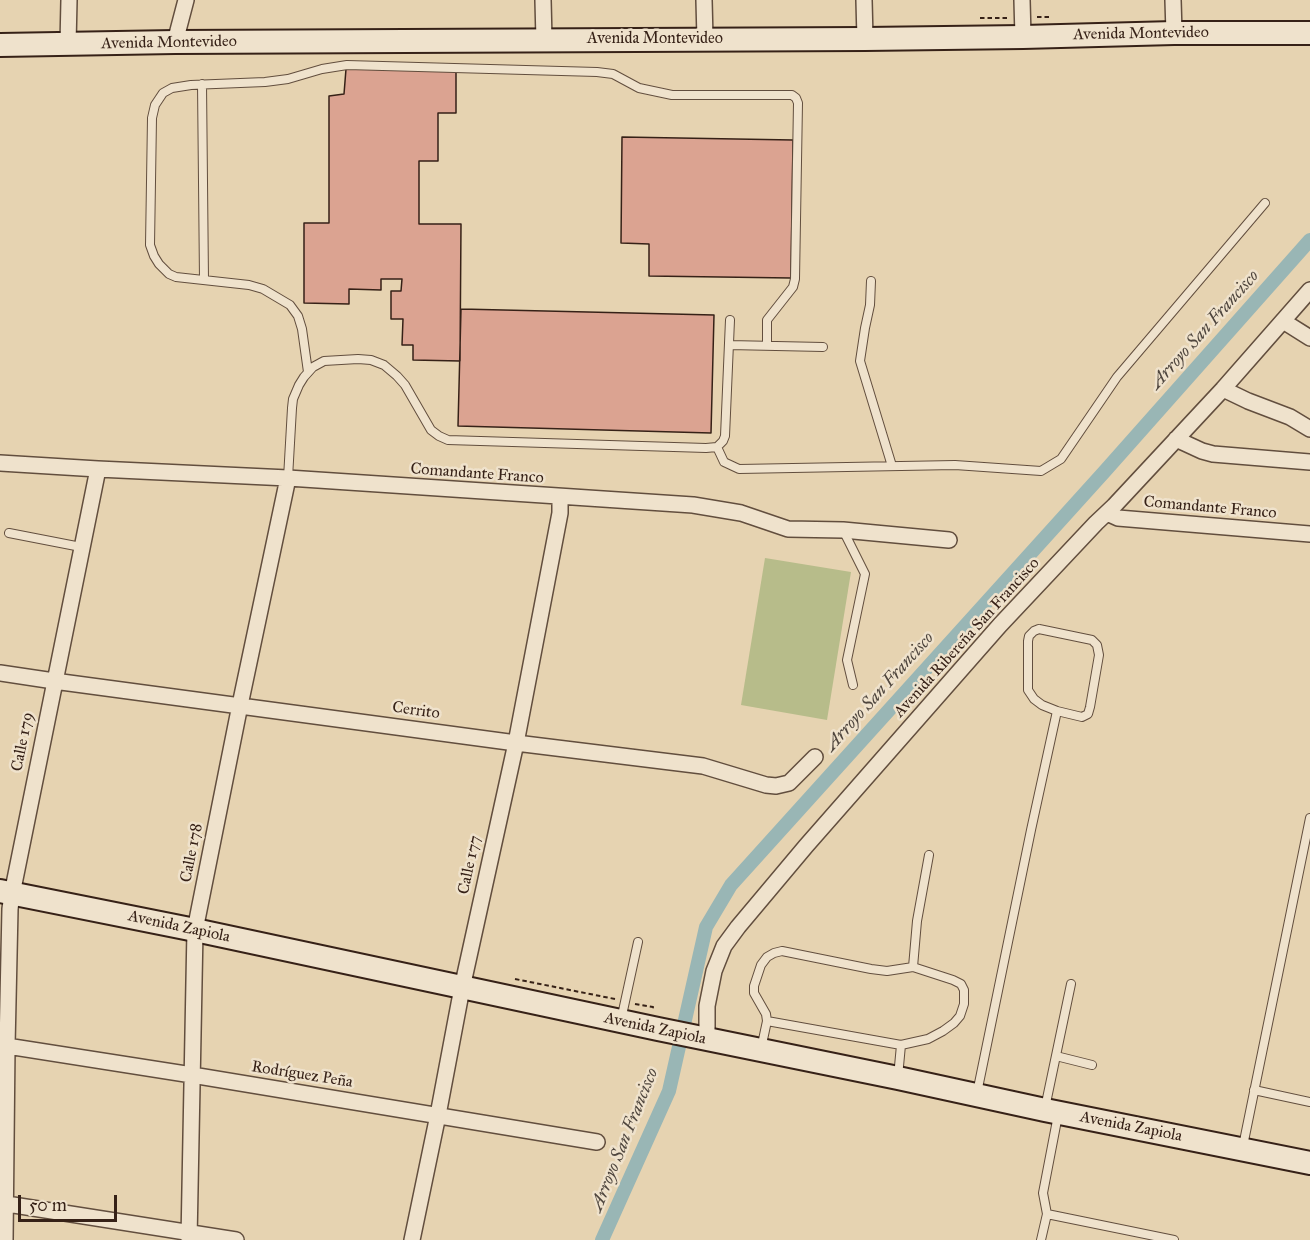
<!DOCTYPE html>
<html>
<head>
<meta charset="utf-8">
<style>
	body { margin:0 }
	#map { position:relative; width:1310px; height:1240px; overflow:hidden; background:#e6d3b1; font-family:"IM FELL Great Primer",serif }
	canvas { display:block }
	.scale { position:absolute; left:18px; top:1195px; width:99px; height:27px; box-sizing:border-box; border:3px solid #362117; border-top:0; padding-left:8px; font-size:18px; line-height:21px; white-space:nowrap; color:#362117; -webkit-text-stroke:4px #efe2cc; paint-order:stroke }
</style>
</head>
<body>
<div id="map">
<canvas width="1310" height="1240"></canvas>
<div class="scale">50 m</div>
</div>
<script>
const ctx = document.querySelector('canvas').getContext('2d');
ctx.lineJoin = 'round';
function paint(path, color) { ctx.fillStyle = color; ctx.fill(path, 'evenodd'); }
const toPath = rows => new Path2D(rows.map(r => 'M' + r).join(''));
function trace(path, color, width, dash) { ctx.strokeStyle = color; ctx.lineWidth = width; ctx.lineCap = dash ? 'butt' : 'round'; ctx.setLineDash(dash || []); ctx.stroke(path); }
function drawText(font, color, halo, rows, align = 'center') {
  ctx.font = font + ' "IM FELL Great Primer",serif'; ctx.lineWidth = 5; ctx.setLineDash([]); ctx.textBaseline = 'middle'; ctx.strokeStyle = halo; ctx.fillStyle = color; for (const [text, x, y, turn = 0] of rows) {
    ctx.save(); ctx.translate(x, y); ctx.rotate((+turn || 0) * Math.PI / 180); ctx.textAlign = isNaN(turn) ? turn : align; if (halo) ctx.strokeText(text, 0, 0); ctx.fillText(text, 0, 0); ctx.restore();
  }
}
paint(toPath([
	[765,558,851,572,827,720,741,705]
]), '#b7bc8a');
trace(toPath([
	[602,1240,669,1091,706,927,731,885,1105,471,1310,240]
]), '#99b6b5', 14);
const building = toPath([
	[346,69,456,70,456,113,438,113,438,161,419,161,419,224,461,224,460,361,413,360,413,345,402,345,403,319,391,319,391,291,401,291,402,279,381,279,381,290,349,289,349,304,304,303,304,223,329,223,329,96,344,94,346,69],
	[622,137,793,140,791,278,649,276,649,244,621,243,622,137],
	[461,309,714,315,711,433,458,426,461,309]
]);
paint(building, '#dba391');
trace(building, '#362117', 1.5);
const lane = toPath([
	[202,84,204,280],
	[871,281,870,305,865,328,860,361,892,466],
	[729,345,823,347],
	[308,372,302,329,298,316,290,305,263,289,249,285,176,277,169,274,159,264,154,256,150,245,152,118,155,105,163,93,172,88,191,85,265,82,288,79,322,69,347,65,597,72,613,74,639,88,672,95,792,95,796,98,798,103,795,279,793,287,767,320,767,346],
	[717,447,724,462,739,469,955,465,1041,471,1061,459,1117,377,1265,203],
	[288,478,292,408,293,399,299,385,304,377,313,367,324,361,358,359,371,360,384,365,397,376,405,385,431,430,439,436,448,440,706,448,717,447,723,441,725,436,730,320],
	[843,530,865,574,847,660,853,685],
	[9,533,81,547],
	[1039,629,1092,640,1097,645,1099,655,1090,707,1088,714,1082,717,1057,711,1042,705,1034,699,1028,690,1028,641,1029,636,1034,631,1039,629],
	[913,967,917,921,929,855],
	[621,1020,638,942],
	[767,1021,901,1045],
	[761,1049,767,1021,766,1014,754,993,754,986,761,965,767,957,774,953,782,951,871,969,887,971,913,967,953,980,961,984,964,990,964,1004,960,1016,954,1023,943,1031,928,1039,901,1045,898,1077],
	[1056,1056,1092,1065],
	[1254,1090,1310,1102],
	[977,1093,1031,830,1057,711],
	[1045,1108,1071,984],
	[1243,1146,1310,818],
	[1047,1214,1174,1240],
	[1041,1240,1047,1214,1043,1193,1058,1115]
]);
const street = toPath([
	[543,0,544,40],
	[704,0,705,39],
	[864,0,865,39],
	[1022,0,1023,37],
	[1173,0,1174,33],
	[175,42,186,0],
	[68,44,69,0],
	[1283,321,1310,338],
	[1223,389,1248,401,1290,417,1310,429],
	[1176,439,1202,451,1213,454,1310,462],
	[0,463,98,469,288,478,693,505,741,513,788,529,843,530,949,540],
	[1107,513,1118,518,1310,534],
	[0,673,54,681,516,743,703,766,766,785,776,786,789,783,815,757],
	[705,1039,707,1028,707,1006,714,971,724,946,738,927,806,846,1000,625,1096,523,1114,506,1223,389,1310,290],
	[0,1045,192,1075,597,1142],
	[0,1203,236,1240],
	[5,1240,7,1046,10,909,12,894,98,469],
	[189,1240,195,930,240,705,288,478],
	[412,1240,438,1115,462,988,516,743,560,513,560,497]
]);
const secondary = toPath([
	[0,45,175,42,865,39,1023,37,1174,33,1310,33],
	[0,891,195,930,658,1029,898,1078,1045,1110,1310,1163]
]);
trace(lane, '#624e3e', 10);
trace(street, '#624e3e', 18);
trace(secondary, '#362117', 26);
trace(toPath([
	[1037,17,1049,17],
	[980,18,1010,18],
	[515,979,615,999],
	[635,1004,653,1007,652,1011]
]), '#362117', 2, [4.5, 3]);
trace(lane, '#efe2cc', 8);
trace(street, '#efe2cc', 15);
trace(secondary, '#efe2cc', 22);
drawText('16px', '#362117', '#efe2cc', [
	["Avenida Montevideo",1141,34,-1],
	["Avenida Montevideo",655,39],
	["Avenida Montevideo",169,43,-1],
	["Comandante Franco",477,474,4],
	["Comandante Franco",1210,508,5],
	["Avenida Ribereña San Francisco",967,638,-48],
	["Cerrito",416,711,8],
	["Calle 179",23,742,-79],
	["Calle 178",192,853,-79],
	["Calle 177",470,865,-78],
	["Avenida Zapiola",179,927,12],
	["Avenida Zapiola",655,1029,12],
	["Rodríguez Peña",302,1075,9],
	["Avenida Zapiola",1131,1127,11]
]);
drawText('italic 18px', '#4f463e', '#efe2cc', [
	["Arroyo San Francisco",1205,330,-48],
	["Arroyo San Francisco",880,692,-48],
	["Arroyo San Francisco",625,1140,-68]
]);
</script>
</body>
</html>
